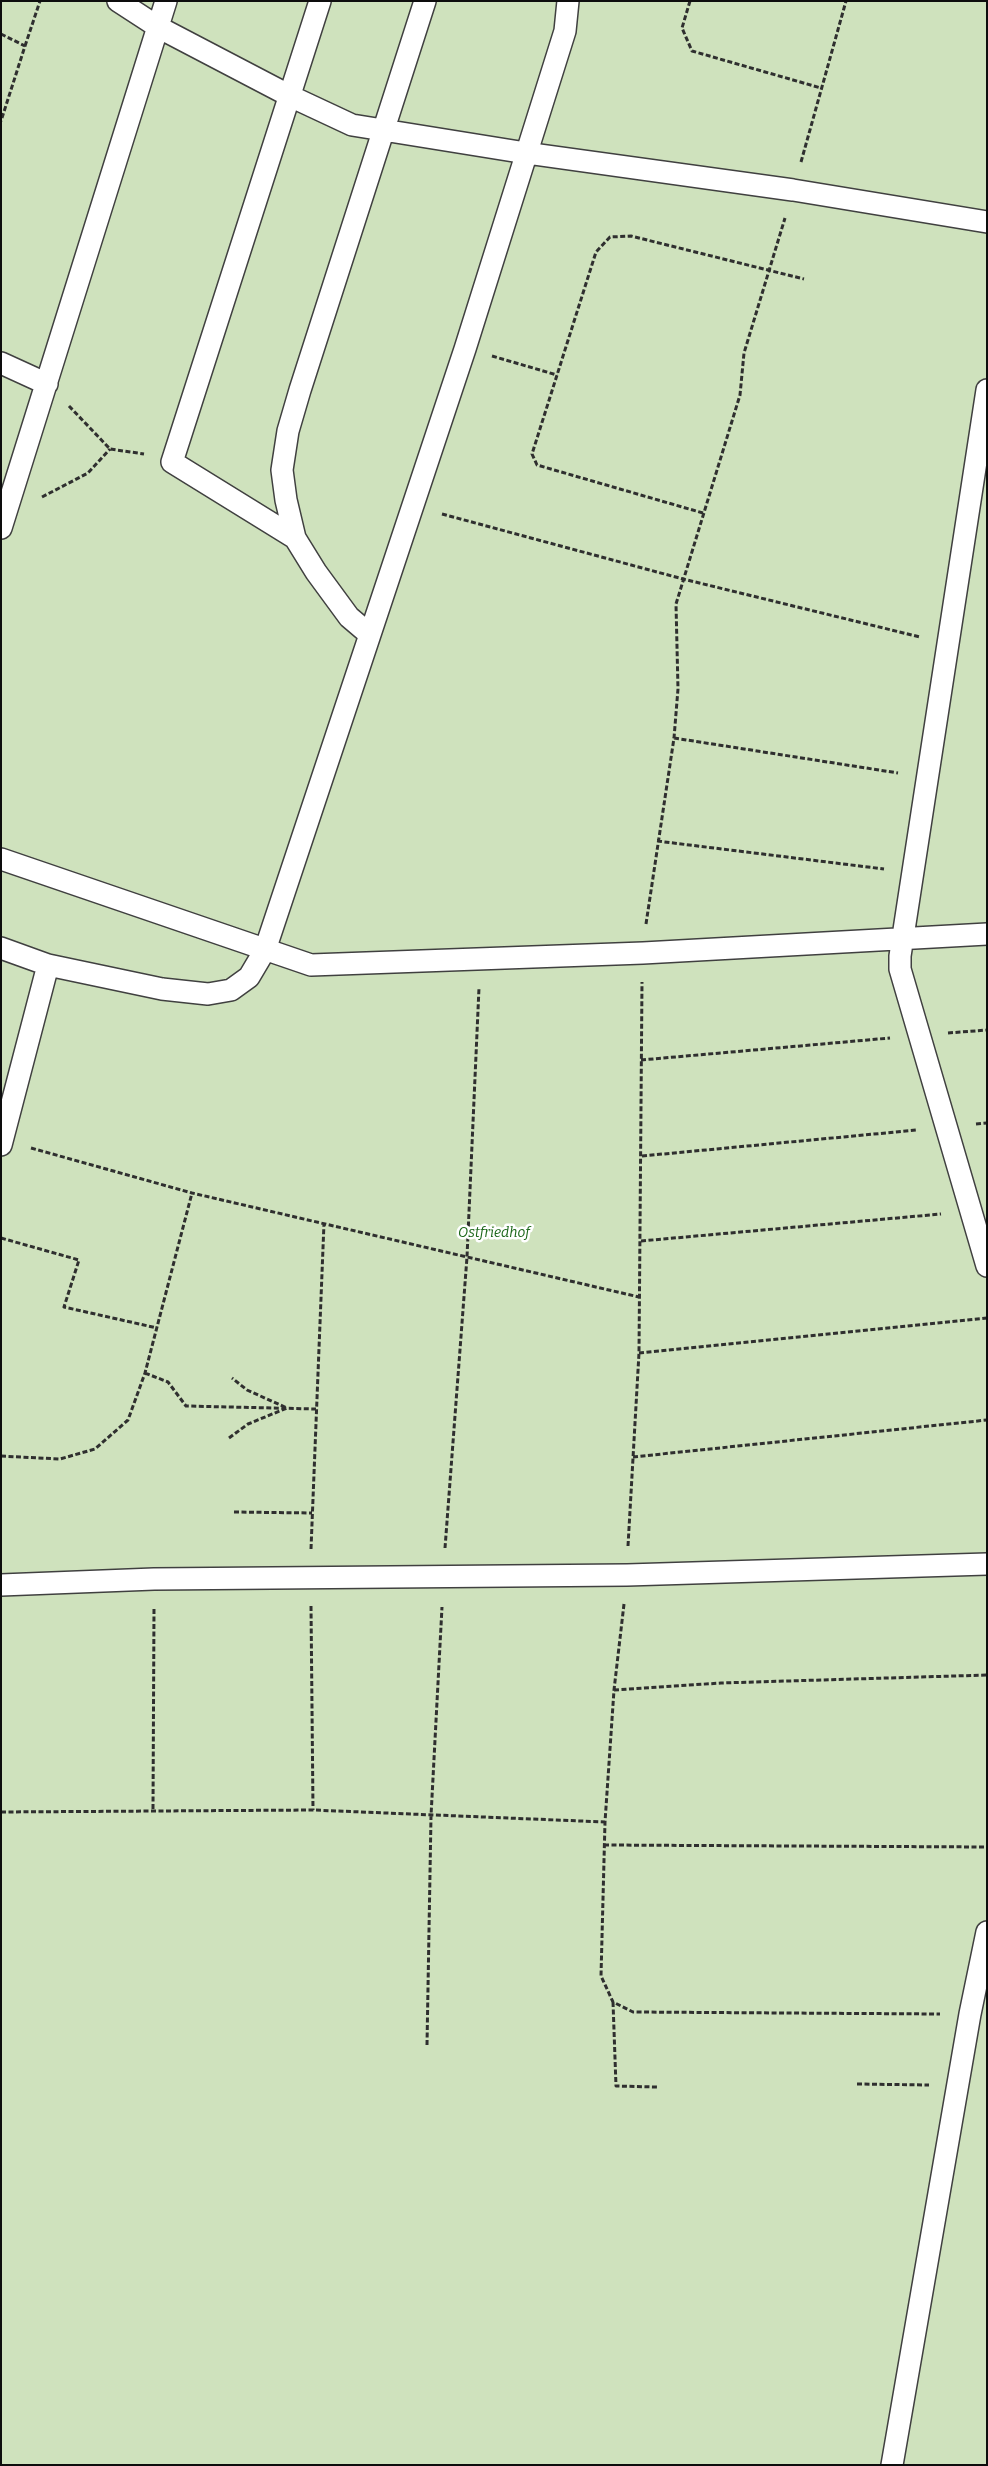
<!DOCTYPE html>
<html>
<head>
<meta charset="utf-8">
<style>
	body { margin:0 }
	#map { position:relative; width:988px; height:2466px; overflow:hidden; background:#ffffec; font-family:Bitter,serif }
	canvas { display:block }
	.frame { position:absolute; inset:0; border:2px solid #0d0d0d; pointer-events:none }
</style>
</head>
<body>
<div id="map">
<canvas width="988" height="2466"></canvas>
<div class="frame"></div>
</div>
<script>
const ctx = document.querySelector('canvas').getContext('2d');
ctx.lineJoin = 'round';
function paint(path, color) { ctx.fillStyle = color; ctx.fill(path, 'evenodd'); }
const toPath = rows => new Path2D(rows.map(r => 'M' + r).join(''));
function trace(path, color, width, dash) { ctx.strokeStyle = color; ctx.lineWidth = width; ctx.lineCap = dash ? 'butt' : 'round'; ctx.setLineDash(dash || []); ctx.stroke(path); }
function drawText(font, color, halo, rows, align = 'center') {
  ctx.font = font + ' Bitter,serif'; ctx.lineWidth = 5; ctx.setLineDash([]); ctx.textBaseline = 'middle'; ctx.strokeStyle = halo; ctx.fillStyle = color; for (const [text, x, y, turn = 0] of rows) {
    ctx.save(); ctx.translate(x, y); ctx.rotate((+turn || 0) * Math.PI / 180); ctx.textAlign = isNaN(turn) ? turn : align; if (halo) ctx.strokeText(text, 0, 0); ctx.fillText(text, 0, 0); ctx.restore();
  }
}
paint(toPath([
	[1,1,987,1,987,2465,1,2465]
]), '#cfe2bd');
const lane = toPath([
	[118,1,158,27,290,96,352,125,526,153,793,190,987,222],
	[1,363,47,384],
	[987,390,900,956,900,969,987,1266],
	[1,528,166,1],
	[295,538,172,462,320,1],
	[369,634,349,617,316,572,295,538,286,500,282,470,288,431,300,390,425,1],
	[1,859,311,965,643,953,987,934],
	[1,948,48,965,162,989,208,994,231,990,249,977,265,950,465,349,565,31,568,1],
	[1,1145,48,965],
	[1,1585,154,1579,627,1575,987,1564],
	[892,2465,970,2014,987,1932]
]);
trace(lane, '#404040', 24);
trace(toPath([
	[690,1,682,28,692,51,821,88],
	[1,34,25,46,1,121],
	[25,46,40,1],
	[801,162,846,1],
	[492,356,557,375],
	[69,406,110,449,144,454],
	[42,497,88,473,110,449],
	[703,513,537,465,532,454,596,252,610,237,631,236,804,279],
	[442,514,683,579,920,637],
	[674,738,898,773],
	[657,841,884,869],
	[646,924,674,738,678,689,676,604,740,395,744,353,785,218],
	[948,1033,987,1030],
	[641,1060,890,1038],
	[976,1124,987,1123],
	[31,1148,192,1193,467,1257,479,988],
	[642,1156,917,1130],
	[1,1238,79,1260,64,1307,157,1328],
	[641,1241,941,1214],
	[639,1353,987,1318],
	[145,1373,168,1382,186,1406,316,1409],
	[229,1438,248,1424,287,1408,247,1390,232,1378],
	[1,1456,60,1459,95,1449,128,1420,145,1373,192,1193],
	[633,1457,987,1420],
	[234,1512,312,1513],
	[628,1546,639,1353,642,982],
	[445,1548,467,1257,639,1297],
	[311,1549,324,1223],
	[624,1604,614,1690,605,1822,601,1976,613,2002,633,2012,940,2014],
	[311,1606,313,1810],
	[614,1690,721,1683,987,1675],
	[153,1809,154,1608],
	[1,1812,313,1810,605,1822],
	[604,1845,987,1847],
	[613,2002,616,2086,657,2087],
	[427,2045,431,1816,442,1607],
	[857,2084,929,2085]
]), '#2f2f2f', 3, [5, 2.5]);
trace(lane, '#fff', 21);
drawText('italic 14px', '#1c671a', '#fff', [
	["Ostfriedhof",494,1233]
]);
</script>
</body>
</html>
